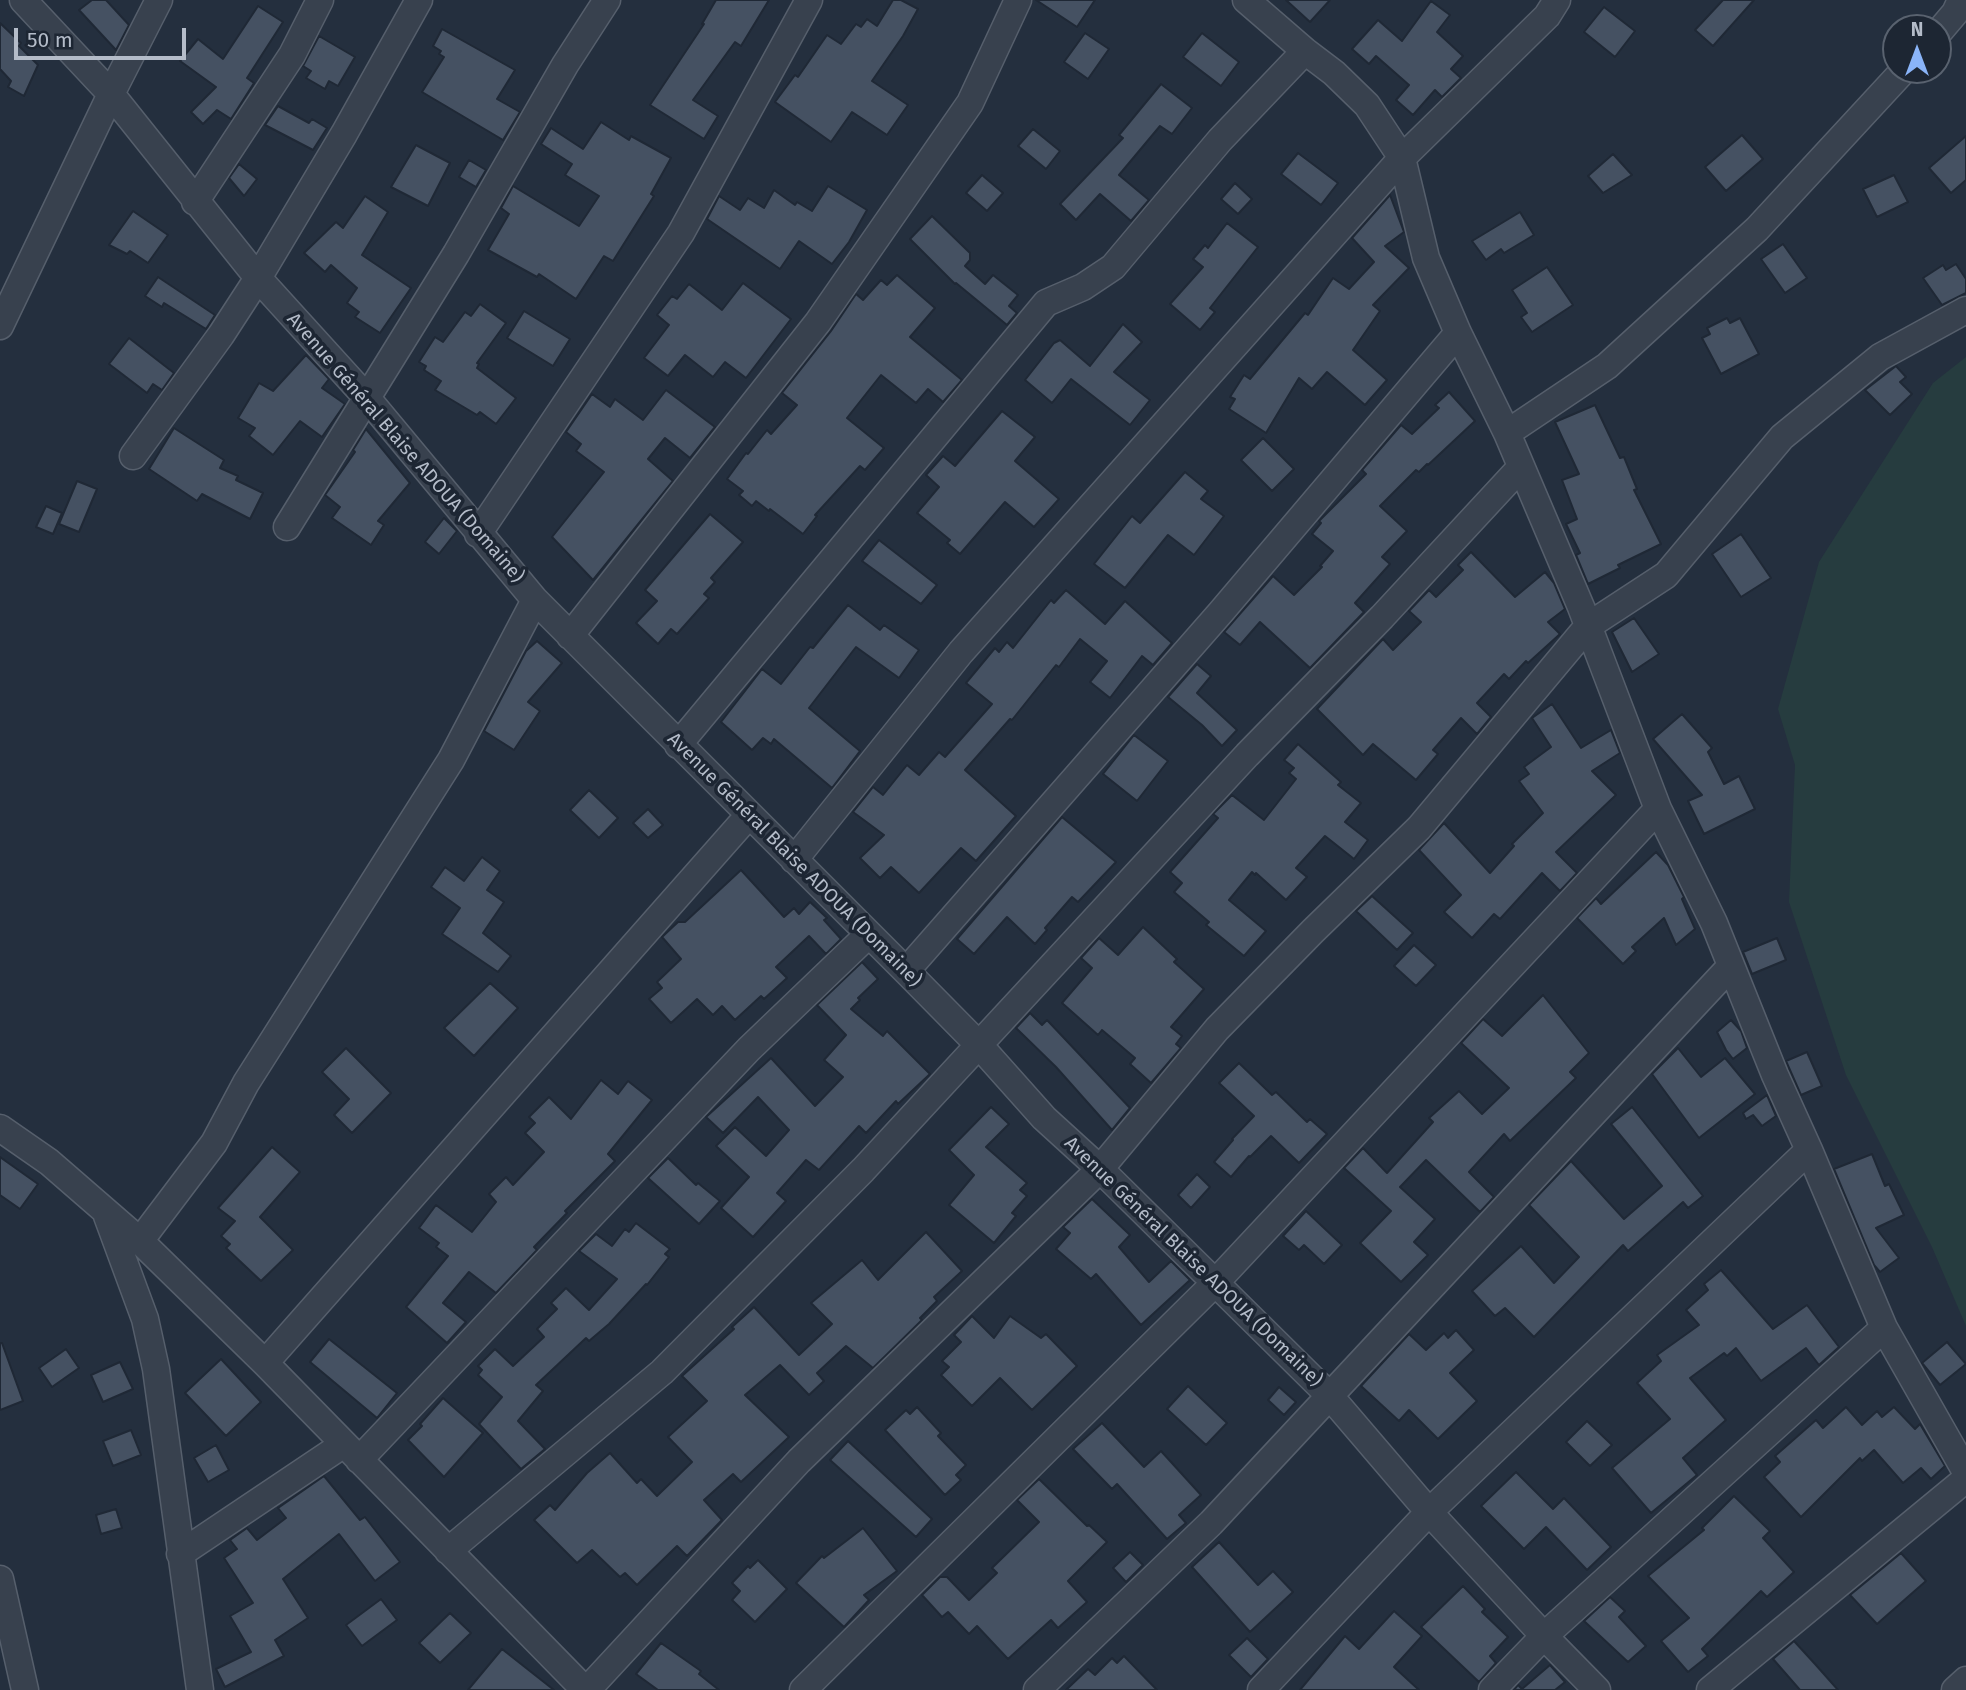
<!DOCTYPE html>
<html>
<head>
<meta charset="utf-8">
<style>
	body { margin:0 }
	#map { position:relative; width:1966px; height:1690px; overflow:hidden; background:#242f3e; font-family:"Fira Sans",sans-serif }
	canvas { display:block }
	.north { position:absolute; left:1882px; top:14px; width:70px; height:70px; box-sizing:border-box; background:#1d2633; border:2px solid #59626f; border-radius:50%; rotate:0deg; font-size:19px; font-weight:700; line-height:28px; text-align:center; color:#b4bcc9 }
	.north::after { content:''; display:block; margin:auto; width:24px; height:32px; background:#8ab4f8; clip-path:polygon(50% 0,100% 100%,50% 72%,0 100%) }
	.scale { position:absolute; left:14px; top:28px; width:172px; height:32px; box-sizing:border-box; border:4px solid #b4bcc9; border-top:0; padding-left:9px; font-size:21px; line-height:24px; white-space:nowrap; color:#b4bcc9; -webkit-text-stroke:5px #1d2633; paint-order:stroke }
</style>
</head>
<body>
<div id="map">
<canvas width="1966" height="1690"></canvas>
<div class="north">N</div>
<div class="scale">50 m</div>
</div>
<script>
const ctx = document.querySelector('canvas').getContext('2d');
ctx.lineJoin = 'round';
function paint(path, color) { ctx.fillStyle = color; ctx.fill(path, 'evenodd'); }
const toPath = rows => new Path2D(rows.map(r => 'M' + r).join(''));
function trace(path, color, width, dash) { ctx.strokeStyle = color; ctx.lineWidth = width; ctx.lineCap = dash ? 'butt' : 'round'; ctx.setLineDash(dash || []); ctx.stroke(path); }
function drawText(font, color, halo, rows, align = 'center') {
  ctx.font = font + ' "Fira Sans",sans-serif'; ctx.lineWidth = 7; ctx.setLineDash([]); ctx.textBaseline = 'middle'; ctx.strokeStyle = halo; ctx.fillStyle = color; for (const [text, x, y, turn = 0] of rows) {
    ctx.save(); ctx.translate(x, y); ctx.rotate((+turn || 0) * Math.PI / 180); ctx.textAlign = isNaN(turn) ? turn : align; if (halo) ctx.strokeText(text, 0, 0); ctx.fillText(text, 0, 0); ctx.restore();
  }
}
paint(toPath([
	[1966,357,1966,1326,1932,1247,1846,1075,1789,902,1795,765,1778,709,1819,562,1933,383]
]), '#263c3f');
const building = toPath([
	[92,0,106,0,129,25,116,50,79,10,92,0],
	[716,0,769,0,741,46,735,42,693,100,718,116,704,139,650,105,704,24,702,24,716,0],
	[893,0,901,0,918,9,903,36,872,81,908,105,887,135,852,112,831,142,775,102,795,75,798,77,827,35,841,44,856,24,861,27,867,19,877,26,893,0],
	[1036,0,1095,0,1077,27,1036,0],
	[1286,0,1330,0,1310,22,1286,0],
	[1723,0,1754,0,1713,46,1695,30,1723,0],
	[1431,1,1450,15,1437,32,1463,56,1451,69,1461,78,1442,97,1435,90,1413,115,1396,100,1409,85,1376,56,1369,64,1352,49,1378,20,1402,41,1431,1],
	[258,6,283,22,247,78,254,83,231,119,217,110,203,124,191,112,216,87,180,61,198,39,223,59,258,6],
	[1604,7,1635,31,1615,57,1584,32,1604,7],
	[0,23,21,43,19,46,38,65,24,96,8,87,11,81,0,69,0,23],
	[442,29,515,70,497,99,520,112,503,140,422,92,444,57,439,54,441,51,433,46,442,29],
	[1085,33,1109,49,1088,79,1064,62,1085,33],
	[1202,33,1239,62,1221,86,1183,57,1202,33],
	[319,36,355,57,338,86,329,81,325,89,306,78,311,71,303,66,319,36],
	[1161,84,1192,108,1172,134,1160,126,1119,175,1149,200,1131,221,1100,194,1076,220,1060,204,1123,138,1119,135,1161,84],
	[278,106,309,123,312,119,327,128,313,150,265,125,278,106],
	[601,122,629,140,631,136,671,158,651,194,654,196,613,261,604,256,576,299,539,274,537,277,488,250,509,214,501,208,513,186,579,226,599,196,565,175,572,164,541,144,551,128,583,149,601,122],
	[1033,129,1060,151,1046,169,1018,146,1033,129],
	[1742,135,1763,159,1726,191,1705,167,1742,135],
	[1966,136,1966,180,1951,193,1929,168,1966,136],
	[416,145,450,163,428,206,391,187,416,145],
	[1298,153,1338,183,1321,205,1281,174,1298,153],
	[1613,154,1632,175,1603,193,1588,176,1613,154],
	[469,160,486,170,476,187,459,177,469,160],
	[239,164,257,179,244,196,229,178,239,164],
	[982,175,1003,193,987,211,966,193,982,175],
	[1894,175,1908,202,1877,217,1863,189,1894,175],
	[1235,183,1252,199,1238,214,1221,199,1235,183],
	[828,186,867,210,849,242,832,264,799,241,780,269,707,219,719,196,740,210,748,198,764,208,774,190,795,205,797,202,812,211,828,186],
	[1390,195,1404,232,1385,246,1409,268,1373,305,1380,311,1353,350,1387,380,1365,405,1327,372,1312,389,1299,378,1266,433,1229,409,1235,399,1230,397,1244,375,1250,379,1305,313,1308,315,1333,278,1349,289,1374,262,1352,238,1390,195],
	[365,196,388,212,362,255,411,288,380,333,355,317,359,312,347,303,357,288,331,265,325,272,304,253,336,222,343,228,365,196],
	[133,211,168,235,148,263,130,251,127,254,109,245,133,211],
	[1520,212,1534,235,1504,253,1501,249,1486,260,1472,241,1520,212],
	[932,216,970,253,970,260,965,266,985,284,993,275,1018,295,1009,306,1017,313,1007,325,956,283,955,284,910,239,932,216],
	[1227,223,1258,247,1210,308,1215,312,1200,330,1170,304,1203,267,1193,259,1205,245,1208,248,1227,223],
	[1783,244,1807,278,1785,293,1761,259,1783,244],
	[1956,264,1966,279,1966,293,1942,305,1923,278,1943,265,1946,270,1956,264],
	[1547,267,1573,305,1532,332,1521,317,1527,313,1512,290,1547,267],
	[897,275,935,308,910,337,962,380,943,402,928,389,916,403,881,375,847,418,884,448,865,470,860,466,815,515,817,516,803,534,770,509,769,511,756,501,752,506,739,495,743,491,727,479,746,453,748,454,767,430,771,434,797,405,782,393,831,331,856,294,863,300,881,280,887,285,897,275],
	[158,277,215,315,206,329,164,303,162,307,145,296,158,277],
	[743,283,791,319,746,378,725,362,713,377,685,355,668,376,644,358,669,325,657,315,672,296,677,299,689,284,722,310,743,283],
	[480,304,506,323,477,363,479,364,477,368,516,398,496,424,480,412,477,415,435,390,441,381,424,370,426,366,419,362,435,337,443,342,465,312,471,316,480,304],
	[524,311,570,339,553,366,507,338,524,311],
	[1727,318,1730,323,1740,318,1759,354,1721,374,1702,338,1710,334,1707,328,1727,318],
	[1123,324,1142,342,1114,372,1150,400,1130,425,1071,379,1052,403,1025,380,1054,343,1060,340,1090,366,1123,324],
	[129,338,174,373,162,390,153,384,147,393,109,364,129,338],
	[306,355,329,379,322,388,345,404,322,437,300,421,273,455,249,436,255,428,238,418,259,383,273,391,306,355],
	[1896,366,1906,377,1900,382,1912,394,1890,415,1865,390,1896,366],
	[666,390,715,427,690,458,665,438,648,459,673,481,593,580,552,537,604,472,576,451,581,444,566,432,592,394,610,407,615,399,643,420,666,390],
	[1449,392,1475,421,1428,465,1427,464,1419,472,1416,470,1380,506,1407,531,1382,557,1390,564,1355,603,1364,612,1310,668,1260,622,1240,645,1224,632,1273,576,1294,595,1322,567,1320,566,1333,551,1312,534,1321,523,1319,521,1366,474,1362,470,1401,425,1412,434,1439,408,1435,405,1449,392],
	[1595,405,1620,458,1624,457,1637,489,1634,490,1661,544,1618,565,1620,568,1588,584,1576,555,1580,553,1566,524,1577,519,1562,480,1579,474,1555,422,1595,405],
	[1002,411,1035,437,1015,461,1059,499,1034,527,1005,502,960,554,947,543,950,540,917,513,939,487,926,475,943,456,955,466,1002,411],
	[174,428,224,460,220,468,238,476,236,480,263,493,250,519,202,494,197,501,149,469,174,428],
	[366,429,410,483,378,521,384,525,371,545,332,518,340,507,325,495,355,452,353,450,366,429],
	[1263,438,1294,469,1272,491,1241,460,1263,438],
	[1185,472,1208,491,1201,499,1224,516,1194,555,1168,535,1125,588,1094,564,1132,516,1140,523,1185,472],
	[77,481,97,489,79,532,59,524,77,481],
	[46,506,62,513,53,534,36,527,46,506],
	[710,514,743,542,711,578,715,582,704,594,709,598,677,634,671,629,658,644,636,623,657,601,645,590,710,514],
	[444,518,457,531,439,554,425,542,444,518],
	[1741,534,1771,578,1741,597,1712,554,1741,534],
	[879,540,937,585,921,604,862,561,879,540],
	[1471,552,1515,597,1545,572,1554,583,1565,609,1548,622,1560,634,1528,663,1526,661,1509,679,1504,674,1477,703,1491,717,1477,734,1461,718,1433,750,1438,754,1416,780,1373,744,1363,755,1317,709,1383,639,1393,650,1421,622,1409,611,1429,590,1436,597,1463,570,1458,565,1471,552],
	[1066,590,1105,624,1125,601,1172,643,1153,665,1142,656,1110,698,1090,682,1107,661,1080,639,1059,667,1056,665,1012,720,1010,719,965,770,1016,816,976,861,961,848,919,893,891,867,880,878,860,858,884,835,853,812,873,787,883,795,907,765,919,775,939,752,945,757,992,704,966,683,995,648,999,652,1007,642,1013,648,1051,600,1054,603,1066,590],
	[848,605,880,630,884,625,919,650,899,678,856,647,809,708,860,751,832,788,774,739,771,744,763,738,752,750,721,722,762,669,781,684,810,647,813,648,848,605],
	[1634,618,1659,654,1632,672,1612,632,1634,618],
	[537,641,562,663,528,702,540,711,514,750,484,731,526,651,537,641],
	[1197,664,1211,676,1197,693,1237,730,1222,746,1202,725,1168,697,1197,664],
	[1552,704,1581,748,1611,730,1620,753,1592,771,1616,795,1556,852,1577,873,1560,891,1542,873,1500,919,1494,914,1472,938,1444,912,1461,895,1419,850,1444,823,1490,873,1514,846,1512,844,1543,813,1519,781,1529,774,1524,767,1551,747,1532,718,1552,704],
	[1682,714,1712,748,1708,752,1724,784,1739,776,1755,809,1704,834,1688,801,1702,795,1653,739,1682,714],
	[1134,735,1168,761,1137,801,1103,774,1134,735],
	[1298,744,1341,782,1338,785,1361,803,1345,822,1368,840,1354,859,1325,836,1296,868,1307,877,1286,900,1256,873,1255,875,1252,872,1229,900,1266,931,1244,956,1206,925,1209,922,1174,892,1182,883,1170,872,1218,818,1213,814,1232,795,1264,820,1296,779,1289,773,1294,768,1284,760,1298,744],
	[589,790,618,818,599,838,570,810,589,790],
	[648,809,663,825,648,838,633,823,648,809],
	[1062,817,1116,862,1078,902,1072,897,1045,928,1047,930,1035,944,1007,917,974,954,957,939,1062,817],
	[1656,852,1668,865,1684,897,1682,899,1695,929,1676,945,1664,918,1632,947,1636,951,1623,964,1577,918,1596,898,1601,904,1656,852],
	[482,857,500,871,487,890,504,902,483,933,511,956,498,972,442,934,460,908,431,887,445,867,464,881,482,857],
	[741,870,784,917,794,908,799,914,810,902,827,918,824,920,841,939,826,954,809,936,776,967,787,978,764,999,761,996,735,1020,722,1006,713,1015,697,999,671,1023,649,999,662,988,657,982,681,959,662,937,678,922,685,922,741,870],
	[1372,896,1413,933,1397,950,1356,911,1372,896],
	[1143,927,1177,959,1174,962,1204,989,1171,1027,1182,1036,1176,1044,1181,1048,1151,1083,1130,1064,1135,1058,1102,1030,1098,1035,1062,1003,1092,968,1081,958,1099,938,1118,955,1143,927],
	[1777,938,1786,960,1752,974,1743,952,1777,938],
	[1414,945,1436,965,1416,986,1394,966,1414,945],
	[862,962,878,979,858,998,860,1000,851,1009,883,1036,887,1031,930,1074,898,1104,896,1101,866,1133,859,1126,819,1170,806,1160,777,1193,786,1201,753,1237,721,1208,749,1177,716,1146,735,1127,766,1156,789,1130,758,1097,723,1133,706,1117,771,1058,815,1106,843,1077,824,1060,846,1035,817,1005,862,962],
	[490,983,518,1008,474,1056,444,1028,490,983],
	[1543,995,1589,1053,1570,1072,1576,1078,1510,1141,1504,1134,1469,1172,1494,1197,1480,1212,1426,1160,1400,1187,1435,1219,1414,1242,1428,1255,1401,1282,1360,1243,1391,1211,1344,1168,1363,1148,1387,1173,1433,1122,1429,1118,1459,1091,1482,1114,1509,1088,1461,1043,1483,1019,1502,1036,1543,995],
	[1030,1013,1042,1025,1047,1020,1130,1108,1112,1130,1056,1067,1016,1028,1030,1013],
	[1731,1020,1741,1031,1747,1048,1733,1059,1726,1050,1717,1032,1731,1020],
	[346,1048,391,1093,352,1133,334,1115,349,1099,322,1072,346,1048],
	[1678,1048,1701,1077,1725,1058,1755,1094,1699,1138,1652,1074,1678,1048],
	[1807,1052,1822,1086,1801,1095,1786,1061,1807,1052],
	[1239,1063,1272,1095,1276,1092,1307,1122,1310,1119,1327,1134,1299,1163,1271,1136,1250,1157,1249,1156,1231,1177,1214,1162,1233,1140,1232,1139,1254,1116,1219,1083,1239,1063],
	[601,1080,618,1094,628,1081,652,1100,608,1154,615,1161,565,1211,567,1213,534,1247,537,1250,496,1293,469,1272,443,1303,466,1322,447,1343,406,1307,448,1256,436,1247,439,1243,419,1228,436,1205,472,1232,496,1202,489,1194,506,1177,513,1185,544,1152,525,1133,535,1123,529,1117,549,1097,571,1119,601,1080],
	[1767,1095,1776,1116,1762,1126,1753,1115,1746,1119,1743,1113,1767,1095],
	[991,1107,1009,1124,986,1147,1027,1183,1020,1190,1027,1196,1012,1213,1016,1216,994,1243,949,1205,974,1175,949,1150,991,1107],
	[1632,1107,1703,1196,1688,1208,1683,1202,1628,1251,1623,1245,1534,1337,1505,1308,1495,1316,1472,1291,1521,1246,1554,1283,1579,1257,1529,1205,1571,1161,1624,1219,1662,1186,1611,1124,1632,1107],
	[272,1147,300,1172,260,1217,293,1250,261,1281,226,1248,230,1244,221,1236,235,1221,218,1208,272,1147],
	[1872,1154,1885,1186,1889,1184,1904,1215,1876,1228,1899,1258,1880,1272,1874,1265,1834,1169,1872,1154],
	[0,1157,38,1184,20,1209,0,1195,0,1157],
	[668,1158,696,1185,698,1183,720,1201,699,1224,648,1178,668,1158],
	[1197,1174,1210,1187,1191,1208,1178,1195,1197,1174],
	[1092,1199,1130,1235,1119,1247,1149,1282,1171,1261,1190,1280,1141,1325,1096,1274,1091,1279,1056,1249,1070,1233,1063,1227,1092,1199],
	[1306,1211,1342,1245,1324,1264,1304,1245,1299,1250,1283,1236,1306,1211],
	[636,1223,670,1249,665,1254,669,1257,647,1285,646,1284,609,1324,589,1341,586,1338,536,1385,543,1391,518,1421,545,1449,521,1469,479,1424,502,1397,478,1375,482,1370,478,1366,495,1349,513,1366,544,1337,537,1329,557,1309,551,1303,566,1288,589,1310,617,1279,579,1251,596,1234,612,1246,625,1229,629,1232,636,1223],
	[926,1232,962,1271,934,1297,937,1301,920,1318,922,1320,873,1368,846,1346,817,1373,824,1381,809,1395,780,1365,745,1395,789,1437,741,1482,733,1474,704,1500,722,1520,687,1556,677,1546,637,1585,625,1573,620,1577,592,1550,577,1563,534,1520,550,1505,555,1510,587,1473,610,1453,637,1483,641,1479,657,1496,692,1462,668,1437,707,1401,682,1376,734,1329,732,1327,754,1307,799,1355,832,1324,811,1303,862,1260,878,1280,926,1232],
	[1721,1270,1773,1329,1807,1305,1839,1347,1819,1365,1806,1348,1761,1381,1736,1348,1727,1356,1724,1353,1690,1378,1726,1420,1683,1458,1697,1475,1651,1513,1612,1468,1670,1419,1637,1383,1661,1361,1657,1355,1699,1325,1686,1310,1708,1290,1704,1284,1721,1270],
	[972,1316,994,1338,1010,1316,1041,1338,1046,1334,1077,1366,1032,1410,1000,1378,972,1406,941,1375,949,1367,942,1361,961,1342,954,1335,972,1316],
	[1456,1330,1474,1350,1450,1373,1477,1401,1438,1439,1409,1410,1399,1421,1361,1386,1409,1334,1426,1350,1444,1333,1448,1338,1456,1330],
	[329,1339,397,1393,377,1418,310,1362,329,1339],
	[1947,1342,1966,1364,1940,1385,1922,1363,1947,1342],
	[0,1343,2,1343,23,1401,0,1410,0,1343],
	[66,1349,79,1368,52,1387,39,1368,66,1349],
	[221,1359,261,1402,226,1436,185,1393,221,1359],
	[120,1362,133,1389,103,1402,91,1375,120,1362],
	[1188,1386,1227,1423,1206,1445,1167,1409,1188,1386],
	[1279,1387,1296,1402,1284,1415,1268,1400,1279,1387],
	[443,1398,483,1433,444,1477,408,1440,422,1426,420,1424,443,1398],
	[917,1407,941,1433,938,1436,966,1465,956,1475,961,1480,945,1495,885,1430,906,1410,910,1414,917,1407],
	[1846,1407,1862,1425,1877,1411,1882,1417,1894,1407,1915,1429,1920,1424,1945,1466,1931,1479,1921,1468,1903,1483,1874,1450,1862,1461,1860,1458,1801,1517,1764,1477,1780,1462,1775,1456,1816,1420,1823,1428,1846,1407],
	[1587,1421,1612,1445,1590,1466,1566,1442,1587,1421],
	[1102,1423,1144,1467,1161,1451,1201,1495,1179,1515,1186,1523,1167,1539,1117,1484,1112,1489,1073,1449,1102,1423],
	[131,1430,141,1455,113,1466,103,1441,131,1430],
	[848,1441,932,1519,916,1537,830,1460,848,1441],
	[216,1445,229,1470,208,1482,194,1458,216,1445],
	[1516,1472,1553,1509,1564,1498,1611,1547,1587,1570,1546,1527,1524,1549,1481,1506,1516,1472],
	[324,1476,360,1520,365,1517,400,1562,375,1581,339,1534,283,1579,308,1618,275,1640,284,1656,225,1687,216,1669,251,1652,230,1616,253,1603,224,1558,237,1549,230,1540,247,1528,257,1540,286,1518,278,1508,324,1476],
	[1039,1479,1087,1526,1089,1525,1107,1542,1068,1581,1087,1602,1058,1628,1051,1620,1008,1659,977,1626,969,1634,948,1612,942,1617,922,1595,940,1577,947,1577,969,1600,997,1573,992,1568,1039,1522,1017,1500,1039,1479],
	[1734,1496,1770,1531,1763,1538,1794,1572,1767,1597,1761,1591,1702,1649,1708,1656,1688,1672,1661,1641,1689,1618,1648,1576,1704,1530,1702,1528,1734,1496],
	[116,1509,122,1528,101,1534,96,1515,116,1509],
	[863,1528,897,1571,864,1595,869,1600,844,1627,796,1583,822,1556,824,1558,863,1528],
	[1219,1542,1258,1585,1273,1571,1293,1592,1250,1632,1192,1567,1219,1542],
	[1130,1552,1143,1565,1126,1582,1113,1568,1130,1552],
	[1901,1553,1926,1581,1877,1624,1850,1595,1901,1553],
	[758,1560,787,1589,755,1622,732,1600,740,1591,732,1583,748,1566,750,1568,758,1560],
	[1463,1586,1485,1609,1482,1612,1508,1637,1490,1656,1496,1663,1479,1682,1421,1627,1463,1586],
	[1610,1597,1625,1611,1619,1617,1646,1646,1628,1662,1584,1621,1610,1597],
	[381,1599,397,1620,362,1646,346,1625,381,1599],
	[1394,1611,1422,1636,1394,1667,1419,1690,1300,1690,1345,1636,1359,1649,1394,1611],
	[450,1613,471,1633,440,1663,419,1643,450,1613],
	[1247,1638,1268,1659,1251,1677,1229,1655,1247,1638],
	[1794,1641,1815,1664,1838,1690,1800,1690,1773,1659,1794,1641],
	[661,1643,701,1671,699,1674,719,1690,658,1690,636,1674,661,1643],
	[502,1649,554,1690,468,1690,502,1649],
	[1124,1656,1157,1690,1066,1690,1088,1669,1095,1675,1112,1658,1117,1663,1124,1656],
	[1550,1665,1565,1682,1555,1690,1514,1690,1518,1685,1522,1689,1550,1665]
]);
paint(building, '#455162');
trace(building, '#1f2835', 2);
const minor = toPath([
	[23,0,111,94,258,278,367,398,535,600,906,971,978,1044,1044,1118,1100,1169,1329,1395,1429,1512,1544,1636,1597,1690],
	[1246,0,1305,51,1334,73,1367,105,1402,158,1426,258,1458,333,1507,433,1581,607,1658,809,1714,923,1775,1075,1809,1150,1884,1328,1966,1472],
	[1938,33,1955,13,1961,0],
	[195,202,292,55,320,0],
	[0,326,111,94,159,0],
	[1507,433,1607,366,1757,229,1904,70],
	[133,456,221,335,258,278,344,134,419,0],
	[287,527,456,254,565,65,607,0],
	[478,534,681,233,809,0],
	[570,636,818,322,970,103,1018,0],
	[678,745,1046,303,1083,287,1113,267,1220,140,1305,51],
	[794,860,961,652,1402,158,1547,16,1557,0],
	[906,971,1221,612,1458,333],
	[0,1128,49,1162,140,1241,265,1363,585,1690],
	[107,1216,145,1319,156,1369,200,1690],
	[140,1241,214,1143,246,1083,451,760,535,600],
	[265,1363,749,815],
	[359,1460,749,1049,869,934],
	[448,1551,662,1372,863,1170,1247,755,1382,617,1521,467],
	[180,1554,344,1444],
	[0,1579,25,1690],
	[587,1690,799,1461,1100,1169,1217,1029,1313,931,1419,828,1588,626,1666,575,1782,437,1880,357,1966,310],
	[803,1690,1215,1283,1658,809],
	[1037,1690,1211,1523,1731,966],
	[1261,1690,1429,1512,1809,1150],
	[1492,1690,1544,1636,1884,1328],
	[1710,1690,1966,1479],
	[1955,1690,1966,1680]
]);
trace(minor, '#565f6c', 29);
trace(minor, '#38414e', 26);
drawText('19px', '#b4bcc9', '#1d2633', [
	["Avenue Général Blaise ADOUA (Domaine)",405,448,49],
	["Avenue Général Blaise ADOUA (Domaine)",794,860,45],
	["Avenue Général Blaise ADOUA (Domaine)",1193,1262,44]
]);
</script>
</body>
</html>
